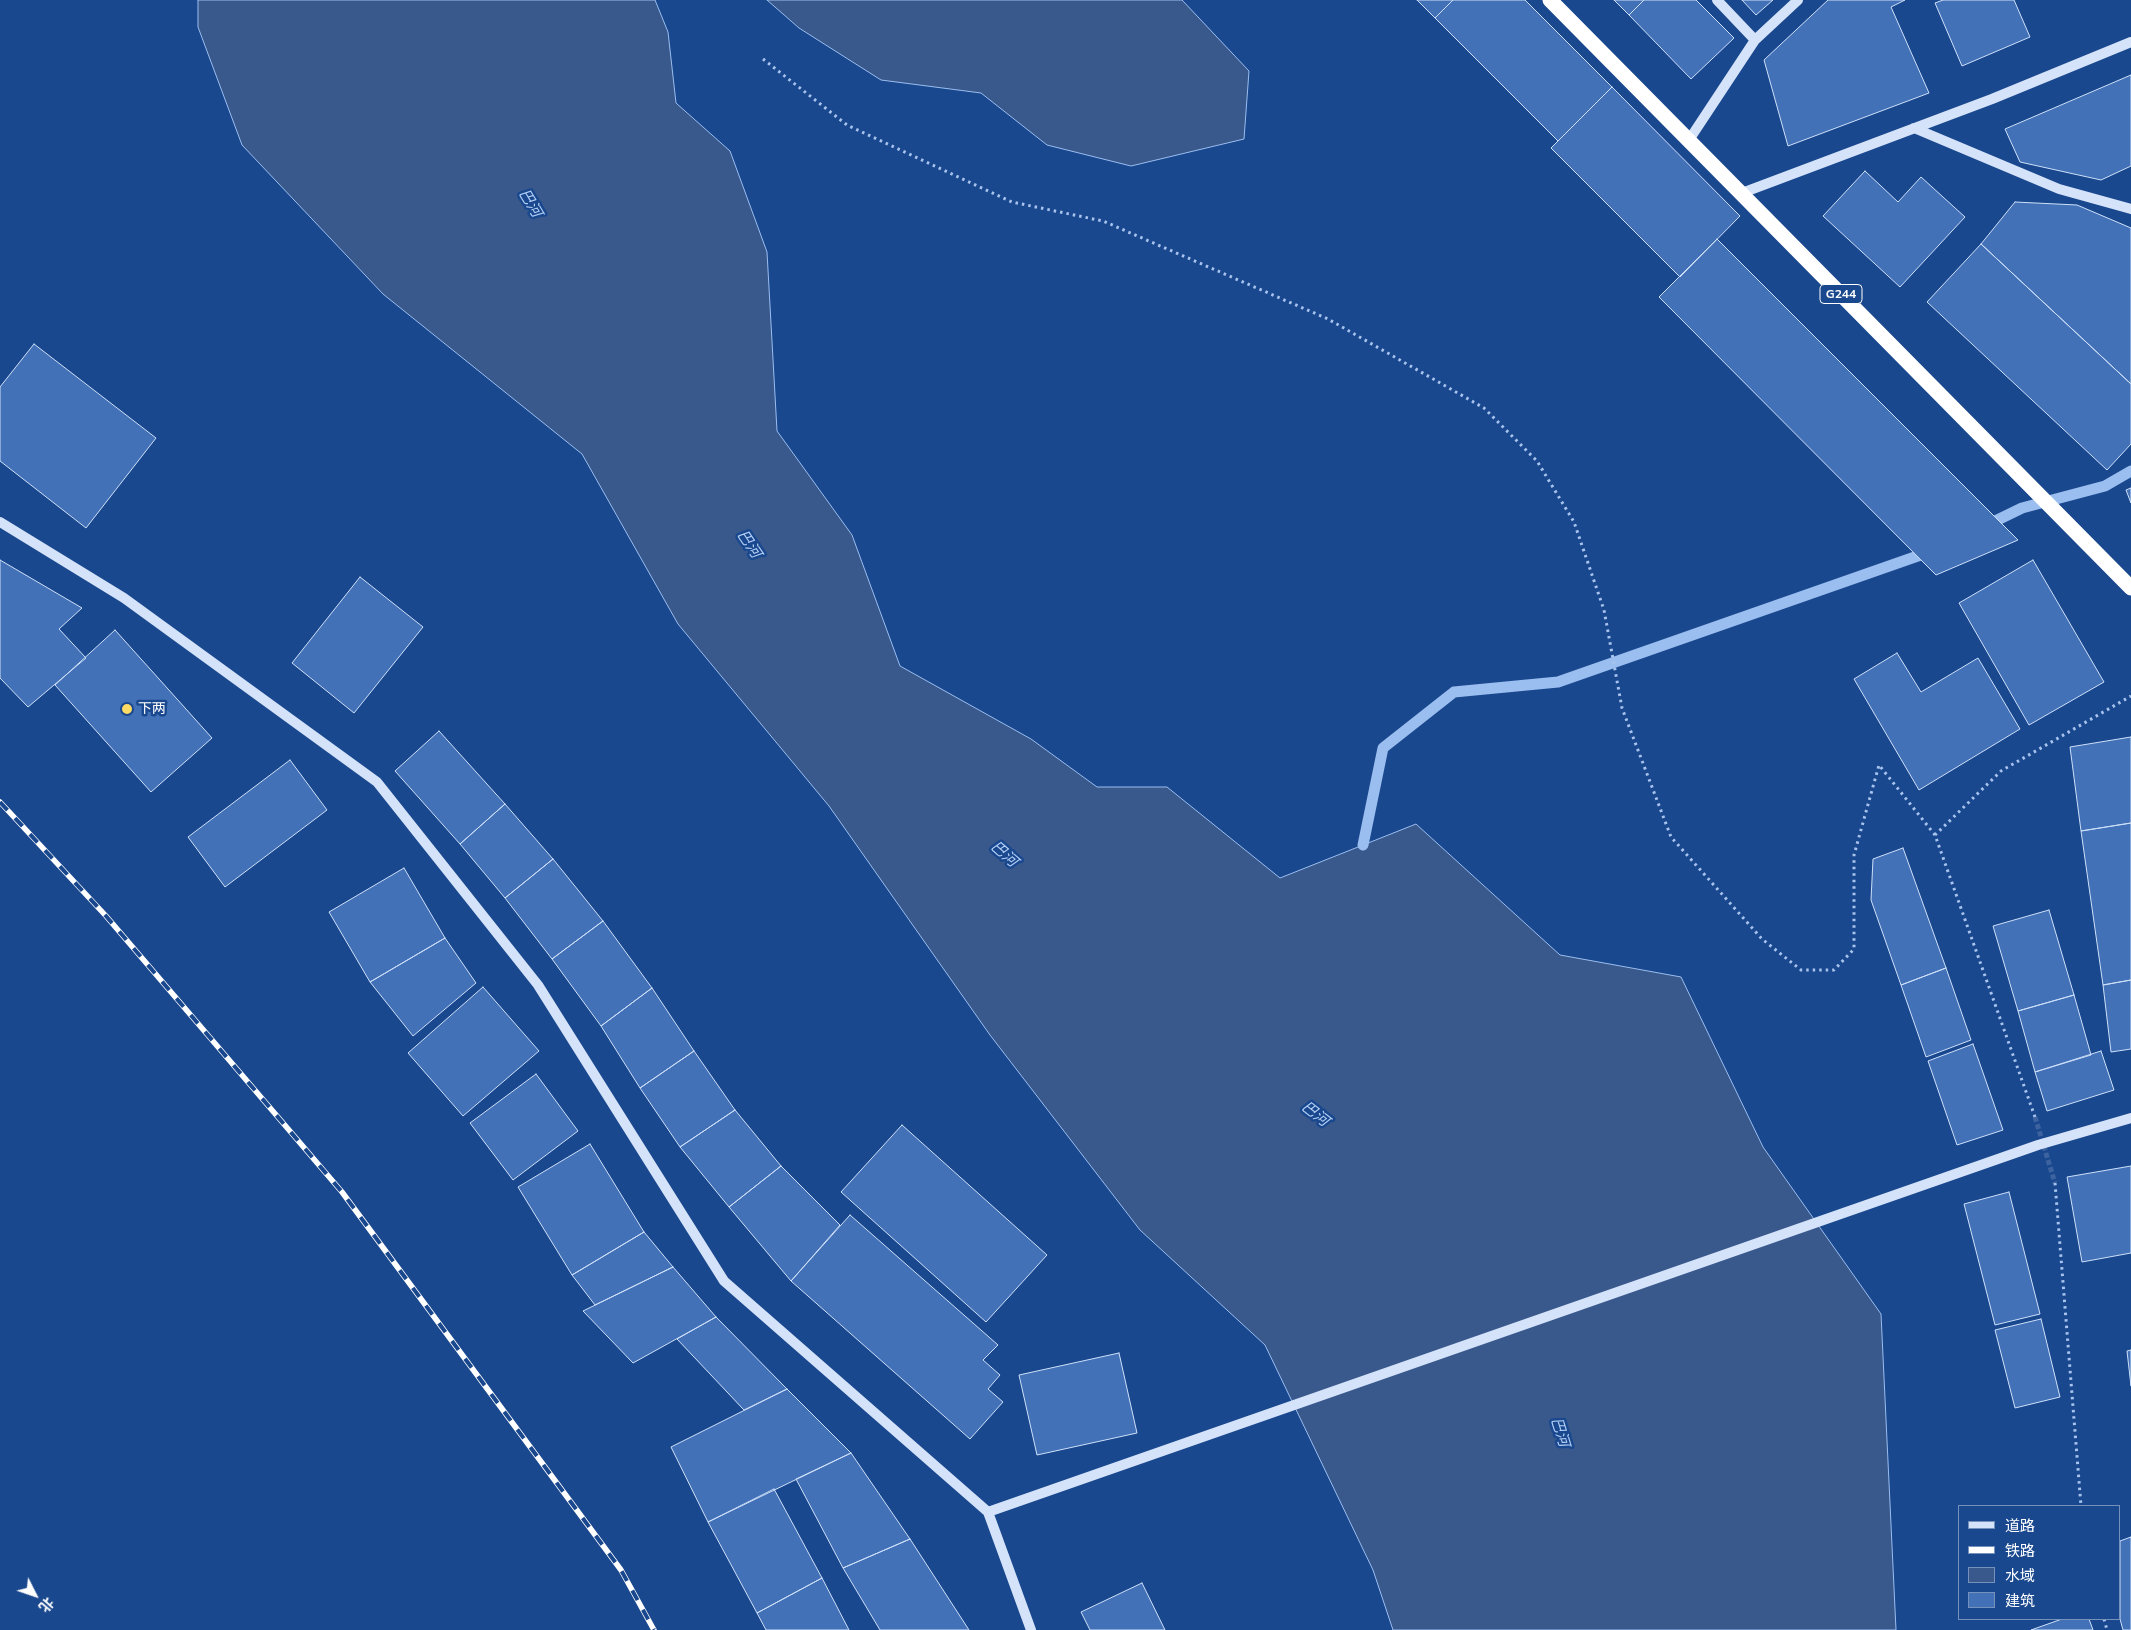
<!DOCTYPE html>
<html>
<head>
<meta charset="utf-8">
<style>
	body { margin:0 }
	#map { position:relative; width:2131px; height:1630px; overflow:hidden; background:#1a488e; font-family:Mulish,"Noto Sans SC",sans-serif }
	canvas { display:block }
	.legend { position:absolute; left:1958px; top:1505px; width:162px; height:115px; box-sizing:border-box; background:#1a488e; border:1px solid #7691bb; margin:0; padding:6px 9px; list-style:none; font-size:15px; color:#fff }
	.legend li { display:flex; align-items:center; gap:10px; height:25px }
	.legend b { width:25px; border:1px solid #7691bb }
	.north { position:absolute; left:10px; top:1570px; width:50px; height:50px; -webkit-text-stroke:4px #1a488e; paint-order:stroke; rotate:131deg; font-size:14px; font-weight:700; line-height:20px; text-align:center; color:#fff }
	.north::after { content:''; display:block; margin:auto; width:18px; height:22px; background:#fff; clip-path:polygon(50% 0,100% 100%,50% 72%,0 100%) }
</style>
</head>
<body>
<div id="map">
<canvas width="2131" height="1630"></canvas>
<ul class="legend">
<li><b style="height:6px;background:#d5e3fa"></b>道路</li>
<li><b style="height:6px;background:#fff"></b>铁路</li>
<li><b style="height:14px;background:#39598d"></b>水域</li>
<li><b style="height:14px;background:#4371b7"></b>建筑</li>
</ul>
<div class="north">北</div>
</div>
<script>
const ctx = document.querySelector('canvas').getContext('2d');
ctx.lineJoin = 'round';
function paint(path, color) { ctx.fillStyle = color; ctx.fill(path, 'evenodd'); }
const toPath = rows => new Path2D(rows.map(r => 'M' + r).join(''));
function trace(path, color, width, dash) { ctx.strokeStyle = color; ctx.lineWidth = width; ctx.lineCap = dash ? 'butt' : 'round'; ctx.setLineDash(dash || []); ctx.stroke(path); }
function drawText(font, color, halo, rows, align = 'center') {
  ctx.font = font + ' Mulish,"Noto Sans SC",sans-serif'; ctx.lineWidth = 5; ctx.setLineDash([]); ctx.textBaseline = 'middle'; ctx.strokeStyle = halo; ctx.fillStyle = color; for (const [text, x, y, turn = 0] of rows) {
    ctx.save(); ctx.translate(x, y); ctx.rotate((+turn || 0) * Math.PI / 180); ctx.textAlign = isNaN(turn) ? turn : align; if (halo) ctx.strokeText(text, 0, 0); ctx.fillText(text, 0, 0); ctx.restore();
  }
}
const water = toPath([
	[198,0,655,0,668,32,676,103,730,151,767,252,777,431,852,535,900,666,1031,739,1097,787,1167,787,1280,878,1416,824,1560,955,1681,977,1763,1147,1881,1314,1896,1630,1393,1630,1373,1570,1265,1345,1140,1230,990,1035,829,806,678,624,582,454,383,294,242,145,198,27,198,0],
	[767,0,1182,0,1249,71,1244,139,1131,166,1047,145,981,93,881,80,799,28,767,0]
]);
paint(water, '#39598d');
trace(water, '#9bbef0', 1);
trace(toPath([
	[1985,526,2022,508,2105,486,2131,471],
	[1363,845,1383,748,1454,692,1558,682,1932,551]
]), '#9bbef0', 11);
const building = toPath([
	[1417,0,1453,0,1435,18,1417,0],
	[1453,0,1525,0,1612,87,1558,141,1435,18,1453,0],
	[1614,0,1644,0,1629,15,1614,0],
	[1644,0,1696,0,1734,38,1691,79,1629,15,1644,0],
	[1742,0,1773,0,1756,15,1742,0],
	[1828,0,1905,0,1891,7,1929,93,1788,146,1764,60,1828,0],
	[1943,0,2014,0,2030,37,1962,66,1935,3,1943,0],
	[2131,75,2131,166,2101,180,2020,162,2005,129,2131,75],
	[1612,87,1740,216,1680,277,1551,148,1612,87],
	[1865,171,1898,202,1921,177,1965,217,1900,287,1823,216,1865,171],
	[2015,202,2077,205,2131,228,2131,384,1981,244,2015,202],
	[1717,239,2018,540,1936,575,1659,297,1717,239],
	[1981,244,2131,384,2131,444,2107,470,1927,302,1981,244],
	[34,344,156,438,86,528,0,461,0,387,34,344],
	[2131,488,2131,503,2126,490,2131,488],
	[0,560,82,608,59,629,86,658,28,707,0,678,0,560],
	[2033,560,2104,682,2029,725,1959,603,2033,560],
	[360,577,423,627,354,713,292,663,360,577],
	[115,630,212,738,151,792,55,685,115,630],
	[1897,653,1921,692,1978,658,2020,729,1919,790,1854,679,1897,653],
	[439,731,505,804,460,844,395,771,439,731],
	[2131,737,2131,823,2081,831,2070,747,2131,737],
	[290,760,327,810,225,887,188,837,290,760],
	[505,804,553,859,505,898,460,844,505,804],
	[2131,823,2131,980,2103,985,2081,831,2131,823],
	[1903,848,1946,968,1901,985,1871,900,1873,859,1903,848],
	[553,859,603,921,552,959,505,898,553,859],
	[404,868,445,938,370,982,329,912,404,868],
	[2049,910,2074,995,2018,1011,1993,926,2049,910],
	[603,921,652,988,601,1026,552,959,603,921],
	[445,938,476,983,413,1036,370,982,445,938],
	[1946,968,1971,1040,1926,1057,1901,985,1946,968],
	[2131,980,2131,1049,2111,1052,2103,985,2131,980],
	[483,987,539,1051,463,1116,408,1053,483,987],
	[652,988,694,1051,640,1088,601,1026,652,988],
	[2074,995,2091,1055,2035,1072,2018,1011,2074,995],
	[1973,1044,2003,1130,1957,1145,1928,1061,1973,1044],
	[694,1051,735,1110,680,1147,640,1088,694,1051],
	[2101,1051,2114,1090,2047,1111,2035,1072,2101,1051],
	[536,1074,578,1131,513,1180,470,1123,536,1074],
	[735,1110,781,1166,729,1207,680,1147,735,1110],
	[902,1125,1047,1255,986,1322,841,1192,902,1125],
	[590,1144,644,1232,572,1275,518,1187,590,1144],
	[781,1166,840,1225,791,1281,729,1207,781,1166],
	[2131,1166,2131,1253,2082,1262,2067,1177,2131,1166],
	[2009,1192,2040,1314,1995,1325,1964,1204,2009,1192],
	[850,1215,998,1345,983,1360,1000,1375,988,1389,1003,1402,970,1439,791,1281,850,1215],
	[644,1232,673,1267,595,1305,572,1275,644,1232],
	[673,1267,716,1317,633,1363,583,1311,673,1267],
	[716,1317,787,1389,744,1410,677,1339,716,1317],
	[2041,1319,2060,1397,2015,1408,1995,1330,2041,1319],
	[2131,1350,2131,1386,2127,1351,2131,1350],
	[1119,1353,1137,1433,1037,1455,1019,1375,1119,1353],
	[787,1389,851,1453,708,1522,671,1447,787,1389],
	[851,1453,910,1539,843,1568,796,1479,851,1453],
	[774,1489,822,1578,757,1613,708,1522,774,1489],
	[2131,1537,2131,1630,2123,1630,2120,1619,2120,1541,2131,1537],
	[910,1539,969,1630,880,1630,843,1568,910,1539],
	[822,1578,849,1630,766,1630,757,1613,822,1578],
	[1142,1583,1165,1630,1090,1630,1081,1612,1142,1583],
	[2062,1619,2089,1619,2093,1630,2031,1630,2062,1619]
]);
paint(building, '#4371b7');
trace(building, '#cee0fa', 1);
trace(toPath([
	[2035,1117,2055,1183]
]), '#3c639f', 5, [5, 2.5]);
trace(toPath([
	[763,59,847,125,1012,202,1103,221,1328,319,1484,408,1537,461,1574,522,1604,610,1622,708,1671,837,1762,939,1801,970,1834,970,1854,949,1854,855,1879,765,1935,835],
	[2035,1117,1935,835,2001,771,2131,696],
	[2055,1183,2081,1506],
	[2104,1619,2107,1630]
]), '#a8c4ee', 3, [2.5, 4]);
trace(toPath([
	[1717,0,1755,40],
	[1914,128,2059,189,2131,209],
	[1689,140,1755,40,1798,0],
	[1742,193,1992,99,2131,42],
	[0,522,124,598,377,782,538,985,724,1281,988,1512,1031,1630],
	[988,1512,2038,1145,2131,1118]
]), '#d5e3fa', 10);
trace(toPath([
	[1550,0,2131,588]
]), '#fff', 15);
const rail = toPath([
	[0,802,106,916,342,1192,621,1570,654,1630]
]);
trace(rail, '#fff', 5.5);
trace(rail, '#1a488e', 4, [11]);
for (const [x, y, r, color] of [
	[127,709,6,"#ffda65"]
]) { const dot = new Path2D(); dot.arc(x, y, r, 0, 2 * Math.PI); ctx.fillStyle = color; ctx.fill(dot); trace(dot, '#1a488e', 2); }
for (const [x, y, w] of [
	[1841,294,42]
]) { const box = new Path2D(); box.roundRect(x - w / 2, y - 9.5, w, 19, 4); ctx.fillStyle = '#1a488e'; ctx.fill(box); trace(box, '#fff', 1); }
drawText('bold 12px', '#fff', null, [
	["G244",1841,294]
]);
drawText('14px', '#fff', '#1a488e', [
	["下两",138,709]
], 'left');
drawText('italic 15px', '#b4cff5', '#1a488e', [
	["巴河",530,203,59],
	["巴河",749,544,56],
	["巴河",1004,854,41],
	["巴河",1315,1114,38],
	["巴河",1560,1432,73]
]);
</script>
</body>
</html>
